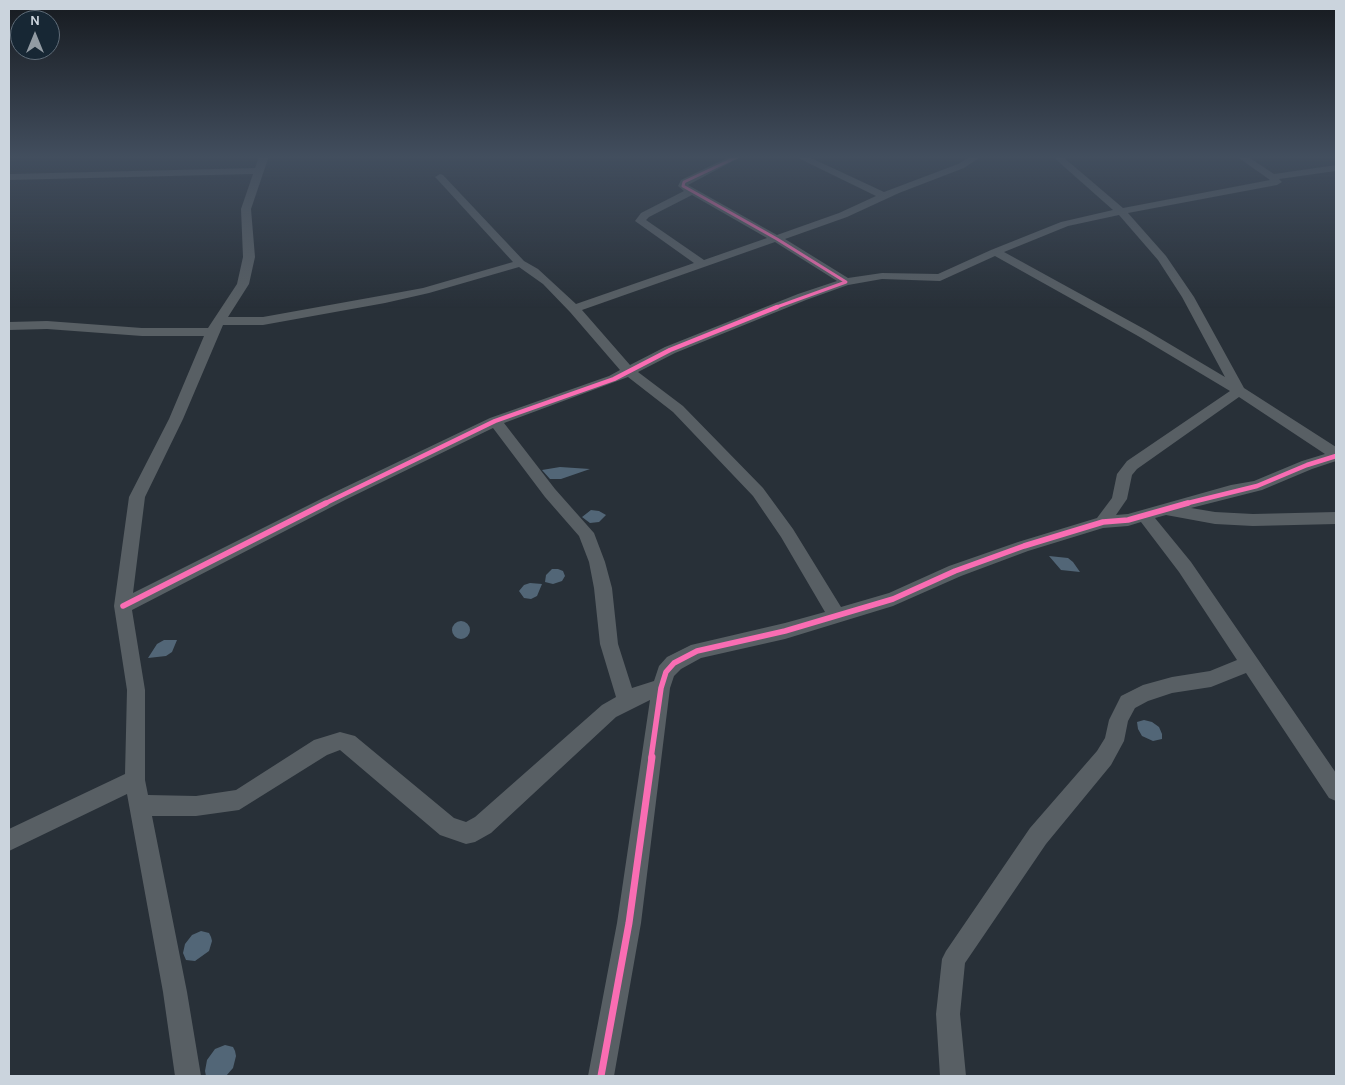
<!DOCTYPE html>
<html>
<head>
<meta charset="utf-8">
<style>
	body { margin:0 }
	#map { position:relative; width:1345px; height:1085px; overflow:hidden; background:#283038; font-family:Karla,sans-serif }
	canvas { display:block }
	.frame { position:absolute; inset:0; border:10px solid #cbd4dd; pointer-events:none }
	.north { position:absolute; left:10px; top:10px; width:50px; height:50px; box-sizing:border-box; background:#172734; border:1px solid #5f6c78; border-radius:50%; rotate:0deg; font-size:14px; font-weight:700; line-height:20px; text-align:center; color:#cbd4dd }
	.north::after { content:''; display:block; margin:auto; width:18px; height:22px; background:#929ba3; clip-path:polygon(50% 0,100% 100%,50% 72%,0 100%) }
</style>
</head>
<body>
<div id="map">
<canvas width="1345" height="1085"></canvas>
<div class="frame"></div>
<div class="north">N</div>
</div>
<script>
const ctx = document.querySelector('canvas').getContext('2d');
ctx.lineJoin = 'round';
function paint(path, color) { ctx.fillStyle = color; ctx.fill(path, 'evenodd'); }
const toPath = rows => new Path2D(rows.map(r => 'M' + r).join(''));
function trace(path, color, width, dash) { ctx.strokeStyle = color; ctx.lineWidth = width; ctx.lineCap = dash ? 'butt' : 'round'; ctx.setLineDash(dash || []); ctx.stroke(path); }
paint(toPath([
	[560,467,590,469,561,479,550,479,542,470],
	[591,510,599,511,606,515,599,522,590,523,582,517],
	[1049,556,1068,558,1073,562,1080,572,1061,570],
	[552,569,558,569,563,571,565,576,562,581,553,584,545,582,546,575],
	[530,583,542,584,537,596,531,599,524,598,519,591,524,585],
	'452 630a9 9 0 1 1 18 0a9 9 0 1 1-18 0Z',
	[164,640,177,640,172,652,166,656,148,658,157,644],
	[1144,720,1152,722,1159,727,1162,734,1162,739,1153,741,1142,736,1138,729,1137,722],
	[201,931,209,933,211,937,212,941,209,951,195,961,186,960,183,953,185,944,192,935],
	[225,1045,233,1047,235,1051,236,1056,233,1068,226,1076,206,1076,205,1071,207,1060,215,1049]
]), '#526677');
paint(toPath([
	[259,156,269,156,251,209,255,257,249,284,228,317,263,317,385,295,423,288,513,262,437,179,435,177,440,174,443,175,524,261,538,269,576,304,694,263,635,221,641,213,684,191,678,186,681,180,731,156,743,156,688,185,777,235,839,213,876,196,794,156,807,156,884,192,958,164,971,156,982,156,964,168,899,193,847,217,785,239,848,278,882,273,938,274,991,250,1061,222,1113,210,1052,156,1062,156,1123,208,1270,180,1236,156,1247,156,1274,174,1336,165,1336,171,1279,179,1282,182,1277,185,1128,213,1166,256,1194,297,1244,388,1336,447,1336,461,1312,469,1262,490,1191,508,1215,512,1253,514,1336,512,1336,524,1253,526,1215,524,1166,515,1155,518,1191,562,1336,773,1336,801,1329,798,1246,673,1211,687,1172,693,1148,701,1135,708,1128,721,1124,741,1111,765,1046,844,965,963,960,1014,966,1076,940,1076,936,1014,942,959,946,951,1030,828,1097,751,1105,738,1109,720,1121,696,1143,685,1172,677,1210,671,1237,660,1179,572,1141,522,1128,526,1103,528,1028,551,961,576,893,606,785,639,701,658,681,669,674,676,670,688,641,923,614,1076,588,1076,617,923,650,700,616,717,491,833,475,842,466,844,440,835,340,750,327,755,239,810,196,816,152,816,187,992,201,1076,175,1076,163,992,127,794,9,851,9,829,125,774,127,690,114,606,129,497,169,419,204,336,142,336,47,329,9,330,9,322,47,321,142,328,208,328,237,284,243,257,241,209,253,174,9,180,9,174,255,168,259,156],
	[692,195,767,238,704,260,646,220,649,217,692,195],
	[1119,215,1158,260,1182,297,1225,377,1146,330,1004,252,1068,226,1119,215],
	[775,242,837,281,798,294,665,347,630,365,582,310,775,242],
	[995,256,1138,336,1230,391,1127,461,1117,474,1112,498,1097,518,1018,542,949,566,889,593,841,607,793,529,763,488,683,406,638,372,675,353,806,300,848,285,882,279,940,281,995,256],
	[519,267,543,284,570,312,620,370,609,376,490,418,335,492,133,593,145,497,183,419,223,325,263,325,385,303,429,293,519,267],
	[628,377,673,412,753,496,781,537,825,612,785,623,691,645,667,657,659,666,654,681,632,688,618,644,612,588,605,562,594,533,555,489,504,423,628,377],
	[1239,397,1325,454,1302,461,1254,481,1231,485,1128,514,1116,515,1127,499,1132,475,1137,469,1239,397],
	[493,428,545,497,579,536,589,562,594,588,600,644,616,697,602,705,475,817,466,822,454,818,355,736,340,732,314,740,236,790,196,796,148,795,145,780,145,690,132,610,345,500,493,428]
]), '#585f64');
trace(toPath([
	[739,156,684,182,683,186,777,239,846,282,774,308]
]), '#f96db3', 3);
trace(toPath([
	[324,504,495,421,614,379,670,350,777,307],
	[1184,504,1257,486,1307,465,1336,456]
]), '#f96db3', 4.5);
trace(toPath([
	[123,606,326,503],
	[651,758,661,688,666,672,674,663,697,651,785,631,893,599,955,571,1024,546,1103,522,1128,520,1188,503]
]), '#f96db3', 5.5);
trace(toPath([
	[601,1076,629,923,652,757]
]), '#f96db3', 7);
const sky = ctx.createLinearGradient(0, 0, 0, 308);
sky.addColorStop(0, '#161a1f');
sky.addColorStop(0.51, '#424e5e');
sky.addColorStop(1, '#424e5e00');
ctx.fillStyle = sky;
ctx.fillRect(0, 0, 1345, 308);
</script>
</body>
</html>
